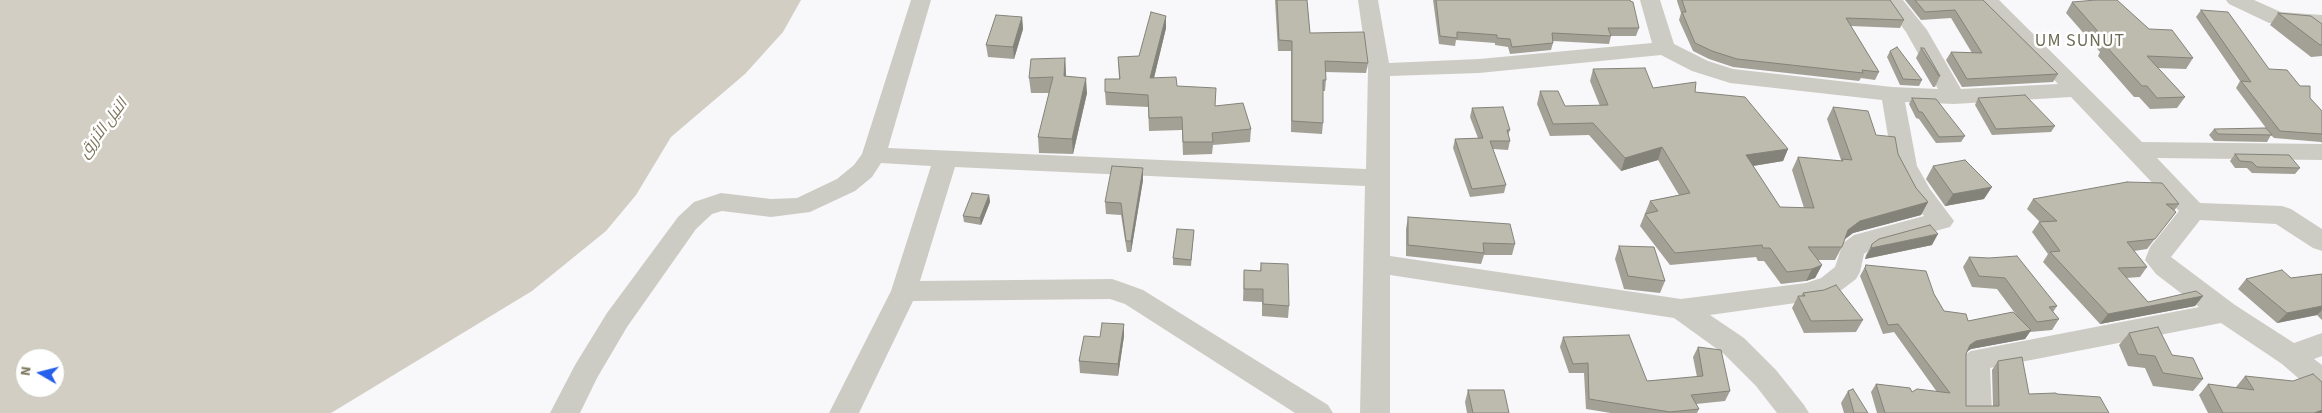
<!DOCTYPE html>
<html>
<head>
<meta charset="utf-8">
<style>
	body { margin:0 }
	#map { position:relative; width:2322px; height:413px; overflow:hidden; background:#f8f7fa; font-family:"Source Sans 3",sans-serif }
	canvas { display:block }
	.north { position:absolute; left:15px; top:348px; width:50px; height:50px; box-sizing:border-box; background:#fff; border:1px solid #c9c8bd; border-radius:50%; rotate:278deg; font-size:14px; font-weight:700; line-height:20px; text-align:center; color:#78755a }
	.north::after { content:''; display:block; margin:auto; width:18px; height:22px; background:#265feb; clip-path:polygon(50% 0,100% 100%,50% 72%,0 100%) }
</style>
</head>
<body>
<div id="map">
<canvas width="2322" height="413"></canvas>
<div class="north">N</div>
</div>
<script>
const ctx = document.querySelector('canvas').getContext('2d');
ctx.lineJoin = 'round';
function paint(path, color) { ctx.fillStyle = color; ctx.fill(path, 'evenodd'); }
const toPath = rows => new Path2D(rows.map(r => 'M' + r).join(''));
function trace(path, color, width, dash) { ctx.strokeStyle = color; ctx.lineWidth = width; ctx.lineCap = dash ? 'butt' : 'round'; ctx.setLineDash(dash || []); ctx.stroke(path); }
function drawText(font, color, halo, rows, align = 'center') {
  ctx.font = font + ' "Source Sans 3",Cairo,sans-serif'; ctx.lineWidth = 5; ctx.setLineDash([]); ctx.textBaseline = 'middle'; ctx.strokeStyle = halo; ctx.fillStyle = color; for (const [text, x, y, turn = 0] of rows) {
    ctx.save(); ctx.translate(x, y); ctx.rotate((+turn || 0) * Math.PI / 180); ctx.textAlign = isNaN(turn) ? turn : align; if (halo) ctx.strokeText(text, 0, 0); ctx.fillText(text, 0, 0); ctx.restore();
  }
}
paint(toPath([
	[0,0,801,0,783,32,745,74,671,137,636,195,606,231,532,291,331,413,0,413],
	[25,358,55,358,55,388,25,388]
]), '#d2cec3');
paint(toPath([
	[911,0,931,0,888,148,1366,169,1368,70,1358,0,1378,0,1389,63,1479,59,1652,43,1640,0,1660,0,1674,44,1708,61,1733,69,1892,87,1938,89,1906,32,1882,0,1903,0,1927,30,1961,89,2058,84,1977,0,1999,0,2142,142,2322,144,2322,160,2157,158,2200,203,2282,206,2291,209,2322,229,2322,251,2313,248,2276,224,2200,220,2171,257,2235,305,2294,343,2322,333,2322,356,2314,359,2322,365,2322,393,2312,390,2282,364,2221,323,1990,368,1992,413,1962,413,1962,362,1966,354,1971,351,2199,307,2156,274,2145,260,2150,247,2179,211,2071,97,1954,104,1905,102,1917,166,1930,189,1954,221,1950,227,1872,248,1864,254,1860,272,1856,279,1839,292,1817,300,1710,315,1744,338,1776,370,1804,405,1809,413,1777,413,1756,386,1724,354,1674,318,1390,275,1390,413,1360,413,1365,186,955,167,920,281,1112,279,1121,282,1143,290,1328,405,1333,413,1295,413,1125,304,1110,299,913,301,859,413,829,413,891,291,931,166,881,163,872,177,855,191,810,212,771,217,722,211,712,214,696,229,627,327,597,378,580,413,550,413,575,365,607,313,678,217,694,202,721,193,771,199,797,198,837,179,854,165,862,154,911,0],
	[1661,55,1692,71,1730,83,1882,100,1893,166,1911,200,1924,216,1854,235,1843,243,1835,267,1821,278,1806,283,1681,299,1390,256,1390,76,1479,73,1661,55],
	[2226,0,2254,0,2281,12,2322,15,2322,27,2269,23,2229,4,2226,0]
]), '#cdccc4');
paint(toPath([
	[1275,0,1307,0,1310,33,1368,63,1366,73,1325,72,1326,80,1325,91,1323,91,1323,123,1322,134,1291,132,1291,51,1278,51],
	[1433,0,1630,0,1639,28,1636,36,1611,36,1609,44,1553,41,1553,43,1551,50,1510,54,1508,47,1495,45,1495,43,1456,40,1455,46,1439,44],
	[1677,0,1890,0,1904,20,1900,28,1851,26,1879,72,1875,80,1861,78,1859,81,1733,67,1709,59,1693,51,1679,20,1681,13,1677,1],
	[1905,0,1983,0,2058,74,2053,82,1962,87,1946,60,1951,52,1972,53,1951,18,1921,20],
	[2072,2,2149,29,2193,58,2186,69,2158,68,2185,97,2177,108,2150,109,2139,97,2134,97,2098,56,2100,52,2066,13],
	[2201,10,2269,69,2322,111,2322,143,2321,142,2274,138,2271,135,2267,142,2214,141,2209,135,2214,129,2269,132,2236,88,2240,81,2196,17],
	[2278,13,2322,24,2322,56,2311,57,2270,25],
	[1166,16,1166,28,1154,78,1177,86,1215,106,1251,129,1250,142,1213,145,1212,154,1183,155,1182,130,1149,131,1148,107,1106,105,1105,92,1119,79,1118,57,1139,56],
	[1022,17,1023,29,1014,59,988,57,986,45],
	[1921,48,1940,76,1935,87,1933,87,1916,58],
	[1890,51,1922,80,1919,86,1900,85,1887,57],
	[1065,58,1066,76,1087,93,1073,154,1039,153,1038,137,1049,93,1031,93,1029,78],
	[1593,69,1653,88,1695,92,1788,149,1783,161,1753,166,1780,207,1804,208,1792,170,1798,157,1841,161,1841,160,1827,119,1833,107,1876,135,1898,154,1916,188,1928,202,1921,215,1853,233,1844,240,1842,247,1835,260,1817,260,1822,265,1815,278,1806,281,1781,284,1764,261,1758,261,1756,257,1670,265,1640,226,1650,201,1679,195,1658,160,1621,171,1589,135,1550,136,1537,104,1540,91,1565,106,1600,106,1590,81],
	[1912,98,1965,136,1961,142,1936,143,1919,119,1916,118,1909,104],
	[1978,98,2055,126,2051,132,1992,135,1975,105],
	[1472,108,1510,130,1508,135,1510,141,1508,150,1493,149,1506,185,1504,193,1470,197,1453,148,1455,139,1478,138,1470,117],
	[2235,154,2300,168,2295,174,2252,173,2247,168,2235,168,2230,161],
	[1933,166,1984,199,1945,206,1926,179],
	[1143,168,1143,180,1131,252,1127,252,1121,215,1106,214,1105,202],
	[989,195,990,202,981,225,964,222,963,216],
	[2033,199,2179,204,2174,211,2176,212,2147,249,2134,251,2147,267,2140,277,2126,278,2148,302,2203,296,2195,306,2100,324,2043,262,2048,254,2032,232,2039,222,2040,222,2027,209],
	[1408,217,1515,244,1512,255,1484,255,1481,264,1406,256,1406,229],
	[1194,230,1191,266,1173,265,1173,258],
	[1872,244,1932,245,1865,259,1866,255],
	[1619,246,1665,281,1660,293,1624,289,1615,259],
	[1969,257,2057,306,2053,312,2059,319,2052,330,2030,332,2025,339,1971,349,1967,352,1966,354,1966,406,1993,406,1992,370,1998,361,2029,394,2057,394,2109,413,1877,413,1871,392,1876,384,1912,392,1937,392,1894,332,1883,334,1860,276,1866,265,1934,294,1944,311,1968,321,2020,320,1997,289,1972,287,1963,267],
	[1261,263,1289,306,1288,318,1262,316,1262,302,1243,301,1244,270,1260,271],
	[2322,274,2322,320,2317,315,2277,323,2238,289,2246,279,2291,278],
	[1824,290,1863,320,1856,332,1804,333,1792,308,1798,296,1801,296,1803,293],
	[2129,333,2172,355,2203,379,2193,391,2153,386,2145,368,2128,366,2119,345],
	[1124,336,1118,376,1080,373,1079,361,1100,337],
	[1563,337,1647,381,1697,377,1693,357,1698,347,1730,391,1725,401,1696,404,1699,409,1697,413,1611,413,1586,409,1584,373,1569,373,1560,347],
	[2245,376,2322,413,2208,413,2199,395,2208,384,2237,388,2236,387],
	[1468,390,1509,413,1467,413,1465,402],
	[1848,391,1868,413,1844,413,1841,403]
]), '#a3a196');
paint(toPath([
	[1166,16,1166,28,1151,90,1150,78],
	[1022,17,1023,29,1014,59,1013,47],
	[1065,58,1066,74,1065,92,1064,76],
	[1086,78,1087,93,1073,154,1072,139],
	[1662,147,1658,160,1621,171,1625,158],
	[1788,149,1783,161,1740,168,1746,155],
	[1143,168,1143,180,1131,252,1131,241],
	[1992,187,1984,199,1945,206,1953,194],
	[989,195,990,202,981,225,980,218],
	[1928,202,1921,215,1853,233,1841,242,1848,230,1860,221],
	[1938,234,1932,245,1865,259,1871,248],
	[1822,265,1815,278,1806,281,1812,269],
	[2203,296,2195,306,2100,324,2108,314],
	[2322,306,2322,310,2317,315,2277,323,2287,313],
	[1124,324,1124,336,1118,376,1118,364],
	[2031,330,2025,339,1971,349,1964,353,1970,345,1976,341],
	[2322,410,2322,413,2314,413]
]), '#84837a');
const building = toPath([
	[1277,0,1307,0,1310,33,1364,32,1368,63,1325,61,1326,80,1323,80,1323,123,1292,121,1292,41,1279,40,1277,0],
	[1436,0,1630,0,1630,1,1633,2,1639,28,1608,28,1611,36,1552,33,1553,43,1512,47,1510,39,1497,38,1497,35,1457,32,1457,38,1440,36,1436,0],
	[1682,0,1890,0,1904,20,1846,18,1879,72,1862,70,1863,73,1737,59,1712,51,1695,43,1682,12,1686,12,1682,0],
	[1915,0,1983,0,2058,74,1967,79,1951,52,1982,53,1955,10,1925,12,1915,0],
	[2096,0,2117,0,2149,29,2172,30,2193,58,2147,56,2185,97,2157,98,2147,86,2142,86,2105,45,2110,45,2072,2,2096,0],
	[2201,10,2228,12,2269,69,2287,70,2300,86,2310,86,2310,98,2322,111,2322,134,2280,131,2241,81,2251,82,2201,10],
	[1151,12,1166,16,1150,78,1176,77,1177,86,1216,88,1215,106,1243,103,1251,129,1212,133,1213,142,1183,142,1182,117,1149,118,1148,95,1105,92,1105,79,1120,79,1118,57,1139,56,1151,12],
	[2278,13,2311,16,2322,24,2322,45,2320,45,2278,13],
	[996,15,1022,17,1013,47,986,45,996,15],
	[1897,47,1922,80,1903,79,1890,51,1897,47],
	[1921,48,1924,48,1940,76,1939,76,1921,48],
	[1065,58,1064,76,1086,78,1072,139,1038,137,1053,77,1029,78,1031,59,1065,58],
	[1645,68,1653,88,1696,82,1695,92,1745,97,1788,149,1746,155,1780,207,1814,208,1798,157,1843,161,1842,159,1852,160,1833,107,1868,111,1876,135,1895,137,1898,154,1916,188,1928,202,1860,221,1848,230,1842,247,1808,247,1822,265,1812,269,1787,272,1770,248,1763,248,1762,245,1675,253,1645,214,1658,211,1650,201,1690,193,1662,147,1625,158,1593,123,1553,124,1540,91,1558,91,1565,106,1608,105,1593,69,1645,68],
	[2025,95,2055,126,1996,129,1978,98,2025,95],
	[1912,98,1936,99,1965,136,1939,137,1922,112,1919,112,1912,98],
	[1503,107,1510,130,1507,130,1510,141,1490,141,1506,185,1472,189,1455,139,1483,138,1472,108,1503,107],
	[2266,128,2272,135,2218,134,2214,129,2266,128],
	[2235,154,2289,155,2300,168,2257,167,2252,162,2240,161,2235,154],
	[1965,160,1992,187,1953,194,1933,166,1965,160],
	[1112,166,1143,168,1131,241,1126,241,1121,203,1105,202,1112,166],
	[2127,182,2162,183,2179,204,2166,204,2176,212,2155,239,2127,242,2147,267,2118,268,2148,302,2196,291,2203,296,2108,314,2050,252,2060,251,2039,222,2057,221,2033,199,2127,182],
	[972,193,989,195,980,218,963,216,972,193],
	[1408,217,1510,224,1515,244,1483,243,1484,253,1408,245,1408,217],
	[1930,225,1938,234,1871,248,1872,244,1879,239,1930,225],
	[1177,229,1194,230,1191,260,1173,258,1177,229],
	[1619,246,1654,247,1665,281,1628,276,1619,246],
	[2017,256,2057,306,2049,307,2059,319,2037,322,2005,278,1979,276,1969,257,1989,258,2017,256],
	[1261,263,1288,264,1289,306,1263,304,1263,289,1244,289,1244,270,1261,271,1261,263],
	[1866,265,1926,271,1934,294,1944,311,1966,314,1968,321,2013,312,2031,330,1976,341,1970,345,1966,354,1966,406,1999,406,1998,361,2022,357,2029,394,2056,393,2057,394,2100,397,2109,413,1885,413,1876,384,1910,388,1912,392,1917,389,1950,393,1898,324,1888,325,1865,268,1866,265],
	[2282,270,2291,278,2322,274,2322,306,2287,313,2246,279,2282,270],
	[1836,285,1863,320,1811,321,1798,296,1805,296,1803,293,1824,290,1836,285],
	[1102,323,1124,324,1118,364,1079,361,1084,336,1100,337,1102,323],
	[2158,327,2172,355,2193,358,2203,379,2163,373,2155,356,2138,354,2129,333,2158,327],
	[1629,335,1647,381,1703,376,1698,347,1721,350,1730,391,1691,395,1699,409,1670,412,1589,399,1588,363,1573,364,1563,337,1629,335],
	[2313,374,2322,382,2322,410,2314,413,2223,413,2208,384,2254,390,2245,376,2293,381,2313,374],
	[1853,389,1868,413,1854,413,1848,391,1853,389],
	[1468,390,1504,390,1509,413,1473,413,1468,390]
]);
paint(building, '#bdbbae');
trace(building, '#84837a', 1);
drawText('italic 16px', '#7d765e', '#fff', [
	["النيل الأزرق",104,129,-53]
]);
ctx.letterSpacing = '1px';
drawText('18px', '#6e6c56', '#fff', [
	["UM SUNUT",2080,42]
]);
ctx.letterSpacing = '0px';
</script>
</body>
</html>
